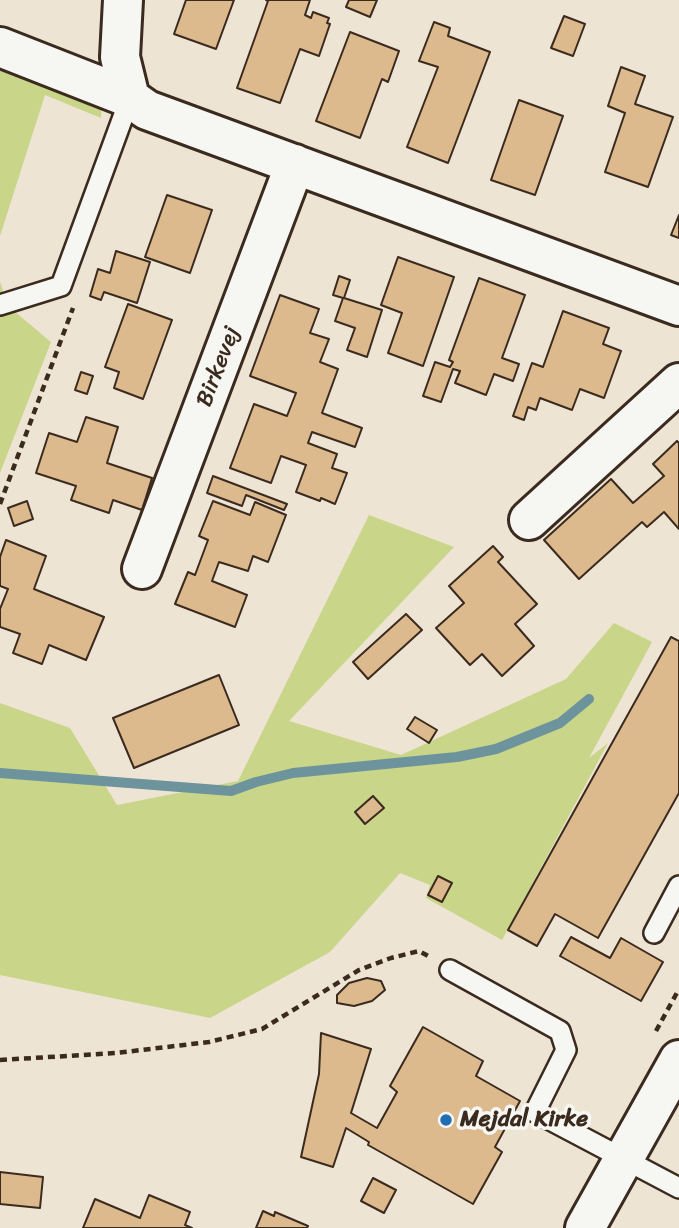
<!DOCTYPE html>
<html>
<head>
<meta charset="utf-8">
<style>
	body { margin:0 }
	canvas { display:block; background:#eee4d4 }
</style>
</head>
<body>
<canvas width="679" height="1228"></canvas>
<script>
const ctx = document.querySelector('canvas').getContext('2d');
ctx.lineJoin = 'round';
function paint(path, color) { ctx.fillStyle = color; ctx.fill(path, 'evenodd'); }
const toPath = rows => new Path2D(rows.map(r => 'M' + r).join(''));
function trace(path, color, width, dash) { ctx.strokeStyle = color; ctx.lineWidth = width; ctx.lineCap = dash ? 'butt' : 'round'; ctx.setLineDash(dash || []); ctx.stroke(path); }
function drawText(font, color, halo, rows, align = 'center') {
  ctx.font = font + ' Sriracha,sans-serif'; ctx.lineWidth = 7; ctx.setLineDash([]); ctx.textBaseline = 'middle'; ctx.strokeStyle = halo; ctx.fillStyle = color; for (const [text, x, y, turn = 0] of rows) {
    ctx.save(); ctx.translate(x, y); ctx.rotate((+turn || 0) * Math.PI / 180); ctx.textAlign = isNaN(turn) ? turn : align; if (halo) ctx.strokeText(text, 0, 0); ctx.fillText(text, 0, 0); ctx.restore();
  }
}
paint(toPath([
	[0,58,102,98,101,118,45,95,0,236],
	[0,282,8,306,51,342,0,473],
	[369,515,454,547,289,721,401,755,566,679,614,623,652,642,589,758,608,743,502,940,426,898,430,885,400,873,330,952,210,1018,0,975,0,703,70,728,117,805,238,781]
]), '#c9d588');
trace(toPath([
	[0,773,231,791,256,782,293,773,457,757,496,749,560,723,589,699]
]), '#6d939c', 10);
const building = toPath([
	[186,0,234,0,216,49,174,34,186,0],
	[266,0,310,0,305,15,311,18,313,12,329,18,327,23,330,24,319,56,300,49,280,103,237,88,268,1,266,0],
	[349,0,377,0,370,17,346,7,349,0],
	[564,16,585,24,573,56,551,48,564,16],
	[434,22,450,28,448,36,490,52,448,163,407,147,438,67,419,61,434,22],
	[350,32,399,51,388,82,382,79,360,138,316,121,350,32],
	[621,67,645,76,635,104,673,117,648,187,605,172,625,113,608,106,621,67],
	[519,100,563,116,535,195,491,180,519,100],
	[167,195,212,210,190,273,145,257,167,195],
	[679,215,679,238,671,235,679,215],
	[116,251,150,262,137,303,104,292,101,300,90,296,98,269,110,273,116,251],
	[398,257,454,277,423,366,388,353,402,313,381,305,398,257],
	[339,276,350,280,344,298,382,310,367,357,347,350,355,328,335,321,343,298,333,295,339,276],
	[479,278,525,295,502,358,519,364,513,381,494,374,486,395,455,383,460,371,453,369,441,402,423,396,435,362,450,367,453,362,449,360,479,278],
	[280,295,319,309,310,333,329,339,320,362,338,369,322,413,362,428,355,447,312,432,308,443,337,454,332,468,347,473,335,504,321,498,320,501,296,492,306,465,281,456,271,483,230,468,254,404,287,416,296,393,250,376,280,295],
	[128,304,172,320,143,399,114,388,119,372,105,367,128,304],
	[563,311,609,328,603,344,621,351,604,398,580,389,572,410,540,398,536,410,528,407,524,420,513,416,532,363,543,367,563,311],
	[81,372,93,376,87,394,75,390,81,372],
	[86,417,118,427,107,463,152,478,142,510,113,500,109,513,71,500,76,486,36,473,49,433,77,442,86,417],
	[677,441,679,443,679,529,664,512,647,527,642,522,579,579,544,540,611,479,633,503,664,476,653,464,677,441],
	[213,476,287,504,284,510,246,495,242,506,207,493,213,476],
	[27,501,33,519,14,526,8,508,27,501],
	[213,501,250,515,255,502,286,515,268,562,253,556,248,571,219,562,212,581,247,595,235,627,175,604,188,572,195,575,208,540,199,536,213,501],
	[6,540,46,556,34,589,104,617,86,660,49,645,42,664,13,653,20,634,0,627,0,609,8,589,0,586,0,557,6,540],
	[493,546,503,557,498,562,537,604,515,624,534,646,502,676,482,654,470,665,436,628,464,603,449,586,493,546],
	[406,614,422,630,368,679,353,662,406,614],
	[671,637,679,641,679,793,598,938,555,914,537,946,508,930,671,637],
	[219,675,239,725,134,768,113,718,219,675],
	[415,717,437,730,429,743,407,729,415,717],
	[373,796,384,808,365,824,355,812,373,796],
	[438,876,452,883,442,902,428,895,438,876],
	[571,937,610,958,621,938,663,962,641,1001,560,956,571,937],
	[367,978,381,981,385,990,372,1001,354,1006,337,1003,337,995,349,983,367,978],
	[423,1027,483,1061,476,1076,520,1101,495,1147,502,1152,473,1204,368,1145,369,1142,346,1128,333,1167,301,1157,319,1074,321,1033,371,1049,351,1113,377,1128,397,1092,390,1086,423,1027],
	[0,1172,43,1177,40,1208,0,1204,0,1172],
	[373,1178,396,1190,384,1213,361,1201,373,1178],
	[149,1195,190,1212,185,1225,192,1228,83,1228,95,1199,140,1218,149,1195],
	[263,1211,274,1216,275,1212,308,1226,307,1228,256,1228,263,1211]
]);
paint(building, '#dcba8e');
trace(building, '#3b2a1e', 2);
const service = toPath([
	[0,305,61,286,130,98],
	[654,933,679,886],
	[450,970,560,1031,566,1050,535,1112,679,1188]
]);
const minor = toPath([
	[123,0,120,57,130,98],
	[0,47,130,98,147,110,679,306],
	[529,520,679,383],
	[142,569,295,164]
]);
const tertiary = toPath([
	[585,1228,679,1060]
]);
trace(service, '#3b2a1e', 24);
trace(minor, '#3b2a1e', 44);
trace(tertiary, '#3b2a1e', 44);
trace(toPath([
	[0,504,73,308],
	[656,1031,679,989],
	[0,1060,116,1053,209,1042,262,1029,359,970,391,958,419,951,430,957]
]), '#3b2a1e', 4.5, [7, 5]);
trace(service, '#f6f6f2', 19);
trace(minor, '#f6f6f2', 38);
trace(tertiary, '#f6f6f2', 38);
for (const [x, y, r, color] of [
	[446,1120,7,"#1f6fb2"]
]) { const dot = new Path2D(); dot.arc(x, y, r, 0, 2 * Math.PI); ctx.fillStyle = color; ctx.fill(dot); trace(dot, '#f6f6f2', 2.5); }
drawText('23px', '#3b2a1e', '#f6f6f2', [
	["Birkevej",219,367,-69]
]);
drawText('bold 23px', '#3b2a1e', '#f6f6f2', [
	["Mejdal Kirke",460,1120]
], 'left');
</script>
</body>
</html>
